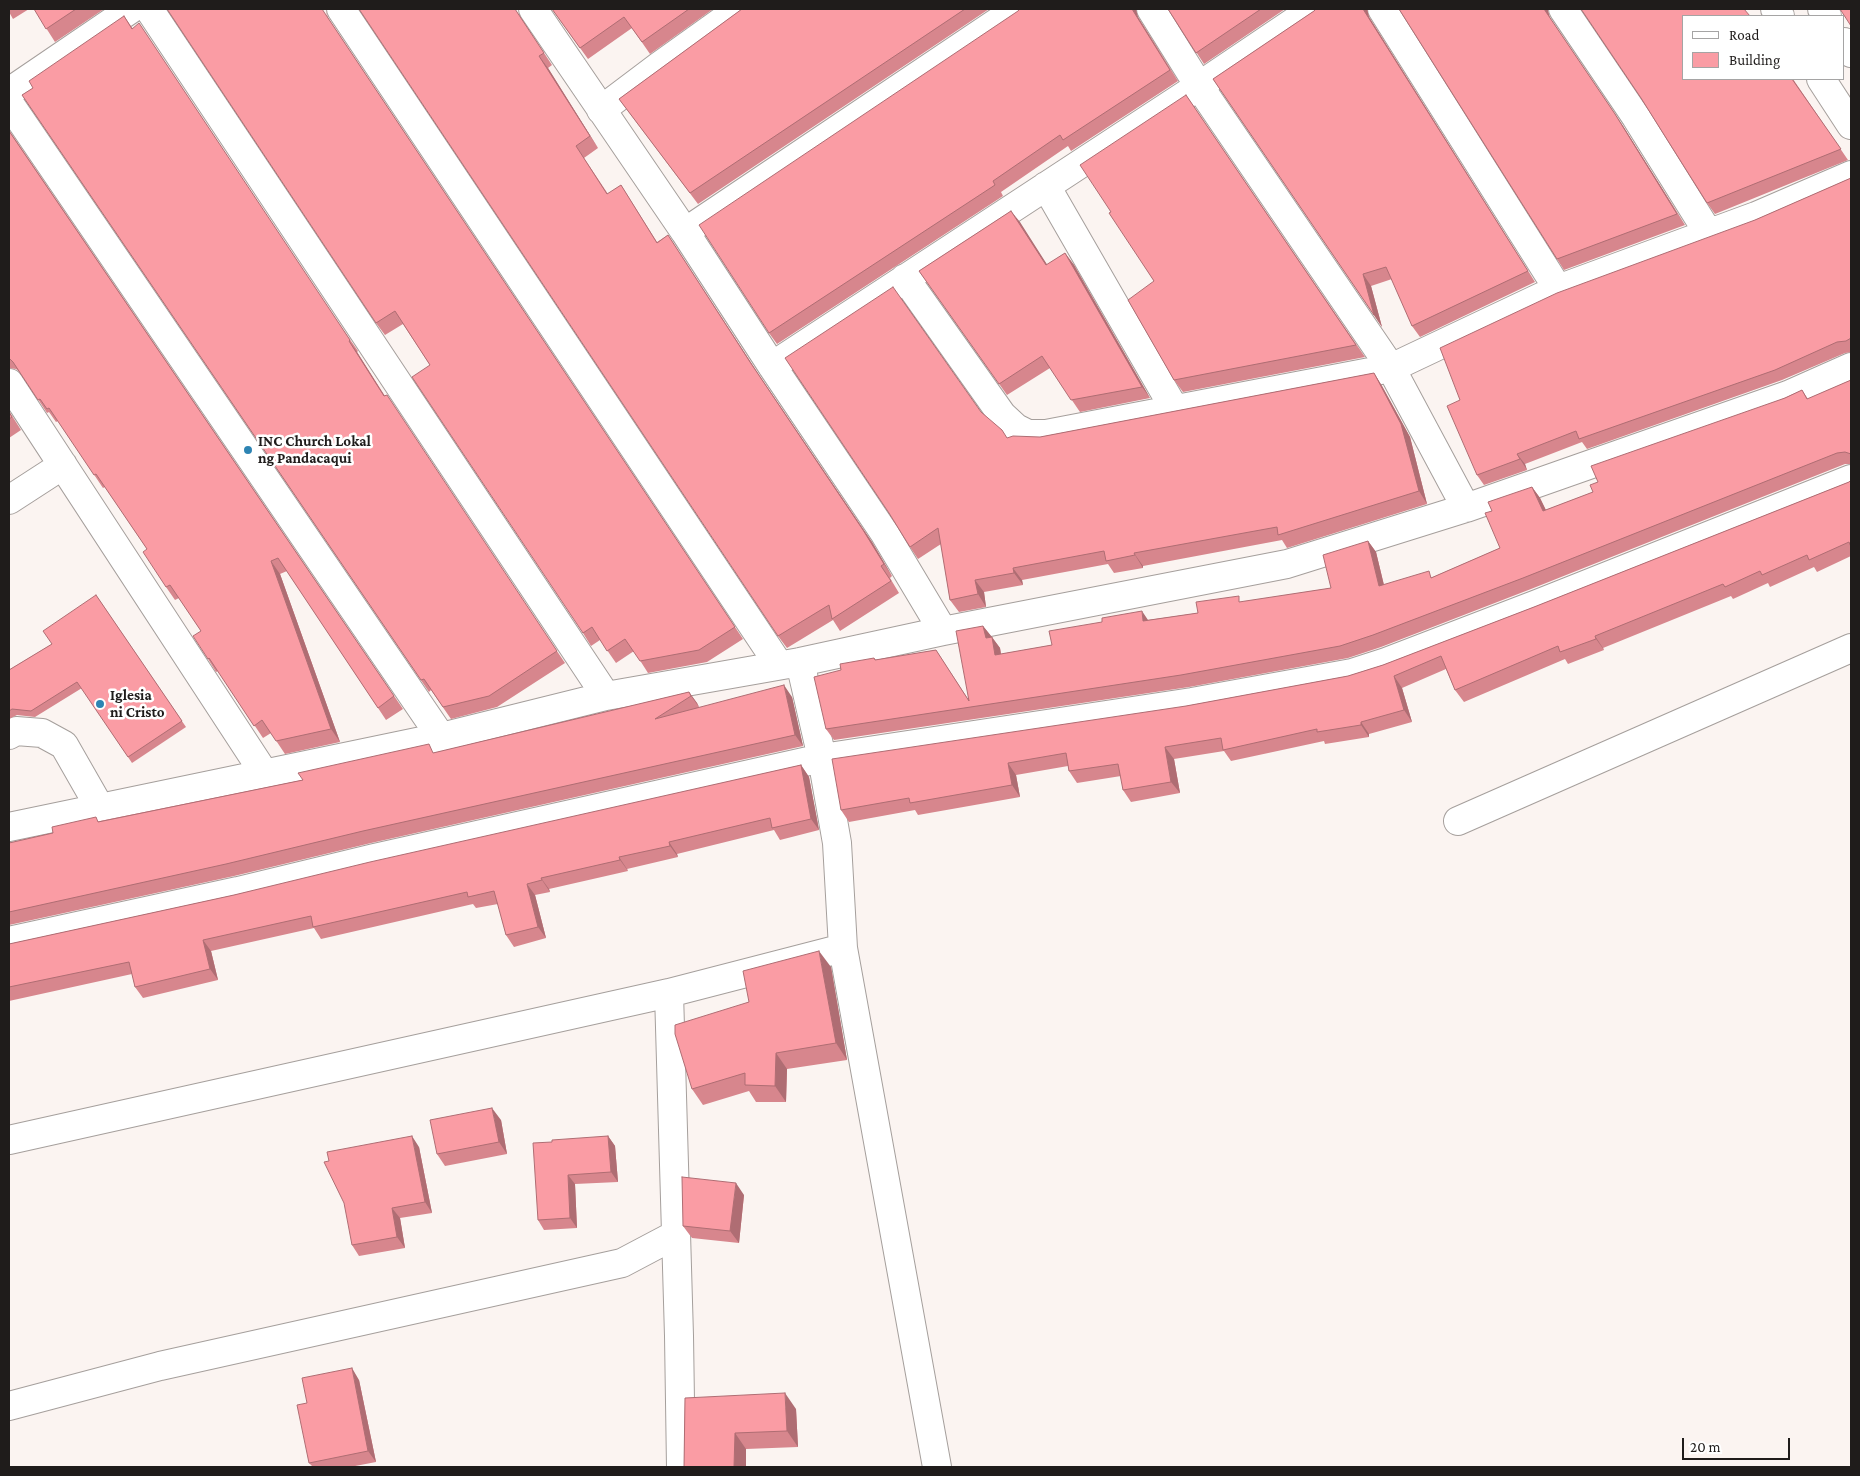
<!DOCTYPE html>
<html>
<head>
<meta charset="utf-8">
<style>
	body { margin:0 }
	#map { position:relative; width:1860px; height:1476px; overflow:hidden; background:#fbf4f1; font-family:"Crimson Pro",serif }
	canvas { display:block }
	.frame { position:absolute; inset:0; border:10px solid #1f1c1b; pointer-events:none }
	.legend { position:absolute; left:1682px; top:15px; width:162px; height:65px; box-sizing:border-box; background:#fff; border:1px solid #a5a4a4; margin:0; padding:6px 9px; list-style:none; font-size:15px; color:#1f1c1b }
	.legend li { display:flex; align-items:center; gap:10px; height:25px }
	.legend b { width:25px; border:1px solid #a5a4a4 }
	.scale { position:absolute; left:1682px; top:1438px; width:108px; height:22px; box-sizing:border-box; border:2px solid #1f1c1b; border-top:0; padding-left:6px; font-size:15px; line-height:18px; white-space:nowrap; color:#1f1c1b; -webkit-text-stroke:4px #fff; paint-order:stroke }
</style>
</head>
<body>
<div id="map">
<canvas width="1860" height="1476"></canvas>
<div class="frame"></div>
<ul class="legend">
<li><b style="height:6px;background:#fff"></b>Road</li>
<li><b style="height:14px;background:#fa9ca4"></b>Building</li>
</ul>
<div class="scale">20 m</div>
</div>
<script>
const ctx = document.querySelector('canvas').getContext('2d');
ctx.lineJoin = 'round';
const toPath = rows => new Path2D(rows.map(r => 'M' + r).join(''));
function trace(path, color, width, dash) { ctx.strokeStyle = color; ctx.lineWidth = width; ctx.lineCap = dash ? 'butt' : 'round'; ctx.setLineDash(dash || []); ctx.stroke(path); }
function paint(path, color) { ctx.fillStyle = color; ctx.fill(path, 'evenodd'); }
function drawText(font, color, halo, rows, align = 'center') {
  ctx.font = font + ' "Crimson Pro",serif'; ctx.lineWidth = 5; ctx.setLineDash([]); ctx.textBaseline = 'middle'; ctx.strokeStyle = halo; ctx.fillStyle = color; for (const [text, x, y, turn = 0] of rows) {
    ctx.save(); ctx.translate(x, y); ctx.rotate((+turn || 0) * Math.PI / 180); ctx.textAlign = isNaN(turn) ? turn : align; if (halo) ctx.strokeText(text, 0, 0); ctx.fillText(text, 0, 0); ctx.restore();
  }
}
const minor = toPath([
	[149,9,606,696],
	[341,9,779,665],
	[533,9,685,232,772,366,885,534,943,631],
	[1151,9,1199,86,1391,368,1466,508],
	[1382,9,1558,289],
	[1563,9,1636,117,1709,234],
	[1775,9,1780,16],
	[1822,9,1827,16],
	[1844,42,1851,53],
	[1821,79,1851,125],
	[9,92,131,9],
	[9,103,441,737],
	[601,110,658,67,739,9],
	[1046,186,1175,410],
	[685,232,1017,9],
	[905,278,1002,415,1016,428,1028,434,1046,434,1391,368,1558,289,1756,216,1851,175],
	[772,366,1199,86,1313,9],
	[9,383,264,773],
	[9,500,63,465],
	[800,662,822,758,837,843,843,948,937,1467],
	[9,735,16,731,42,733,64,745,100,808],
	[1458,821,1851,648],
	[9,827,441,737,606,696,800,662,943,631,1287,564,1466,508,1788,395,1851,367],
	[9,941,238,891,374,858,822,758,1192,702,1352,673,1386,662,1537,604,1851,479],
	[669,993,679,1336,681,1467],
	[9,1140,669,993,843,948],
	[9,1406,160,1366,622,1263,675,1235]
]);
trace(minor, '#a59f9c', 30);
trace(minor, '#fff', 28);
paint(toPath([
	[9,9,29,9,13,19,9,12],
	[34,9,104,9,55,42],
	[515,9,552,65,548,68,598,148,584,158,608,194,621,185,657,242,668,235,759,375,872,542,892,576,890,578,899,593,840,631,833,620,787,648,778,636],
	[552,9,713,9,650,54,632,28,588,59],
	[742,9,989,9,698,204,619,99],
	[1168,9,1285,9,1204,64],
	[1316,9,1367,9,1369,17,1535,282,1420,337,1412,326,1392,279,1371,286,1382,327,1213,79,1314,11],
	[1400,9,1548,9,1548,11,1550,18,1623,126,1685,225,1564,270,1557,259],
	[326,10,328,18,743,639,707,662,648,673,634,651,616,663,600,640,591,646,583,633,430,365,403,324,385,335,376,323],
	[1135,10,1138,17,1178,81,1071,151,1068,146,1001,192,1003,196,777,344,769,333,1018,11],
	[124,16,358,351,357,352,385,396,565,663,497,707,451,719,431,690,429,692,22,95,33,88],
	[1793,79,1848,160,1715,214,1707,203,1641,98],
	[1186,95,1365,357,1183,392,1174,380,1154,281,1111,212],
	[9,130,403,709,386,720,287,571,280,574,340,742,285,754,271,733,263,738,218,671,216,672,208,659,201,631,179,598,175,600,166,587,147,549,105,487,103,488,58,421,56,422,49,412,47,413,21,373,16,369,9,368],
	[1851,178,1851,352,1845,353,1782,380,1587,449,1582,442,1525,464,1527,470,1484,485,1477,475,1460,400,1755,220],
	[1011,211,1047,265,1065,253,1074,265,1150,398,1080,412,1050,368,1007,395,919,271],
	[1374,373,1382,386,1410,437,1427,504,1287,548,1282,540,1143,566,1143,568,1114,573,1108,564,1022,580,1023,585,984,592,986,607,959,612,950,600,941,544,918,559,910,547,981,412,1007,438,1040,437],
	[1851,380,1851,464,1845,464,1531,589,1381,647,1348,658,1189,687,834,740,826,729,841,670,874,658,876,660,936,650,968,699,983,626,1000,648,1001,654,1052,645,1148,620,1198,613,1243,602,1331,588,1368,541,1376,552,1384,585,1433,577,1500,548,1492,511,1532,487,1540,498,1546,510,1593,492,1598,482,1802,390,1808,399],
	[9,411,21,430,9,438],
	[1851,480,1851,556,1817,572,1814,567,1770,587,1768,583,1733,599,1731,596,1603,648,1604,650,1568,664,1565,659,1464,702,1455,690,1446,669,1402,688,1412,722,1369,734,1369,737,1325,744,1324,741,1231,761,1224,751,1174,759,1180,793,1131,802,1123,790,1121,776,1077,783,1069,771,1068,766,1016,775,1020,797,918,815,915,810,849,822,841,810,1186,706,1348,676,1383,665,1534,607,1849,482],
	[96,595,186,727,132,763,82,688,35,717,17,715,9,719,9,670,52,644],
	[689,692,697,703,699,707,698,708,792,697,803,746,371,843,234,876,9,925,9,843,53,833,100,821,435,753],
	[801,765,809,777,819,830,780,840,774,830,677,854,678,857,627,869,628,871,549,889,550,892,535,895,546,938,514,947,506,935,498,904,476,908,473,904,321,939,314,928,211,951,218,980,143,998,135,987,132,974,9,1001,9,944,234,895],
	[831,967,847,1060,787,1069,786,1102,756,1102,749,1091,703,1105,692,1089,749,1002],
	[501,1120,507,1154,445,1166,437,1154],
	[608,1136,615,1146,618,1182,575,1184,577,1228,544,1230,538,1220,552,1142],
	[419,1147,432,1213,400,1218,405,1248,359,1256,352,1245],
	[744,1195,739,1243,692,1238,683,1226],
	[359,1380,376,1462,350,1467,313,1467,309,1463,307,1403],
	[685,1398,796,1409,798,1447,746,1449,746,1467,684,1467]
]), '#d7868d');
paint(toPath([
	[1132,9,1136,9,1138,17,1178,81],
	[1363,9,1367,9,1369,17,1535,282,1528,271],
	[1544,9,1548,9,1548,11,1550,18,1623,126,1685,225],
	[539,56,548,68,598,148,590,136],
	[1011,211,1020,222,1055,277,1046,265],
	[668,235,759,375,872,542,892,576,750,362],
	[1065,253,1074,265,1150,398,1142,387],
	[1363,274,1371,286,1382,327,1374,315],
	[349,341,357,352,392,408,384,396],
	[1374,373,1382,386,1410,437,1427,504,1419,491],
	[1517,454,1525,464,1527,470,1520,459],
	[1532,487,1540,498,1552,523,1543,511],
	[1368,541,1376,552,1387,598,1379,586],
	[1134,553,1143,566,1143,568,1135,555],
	[271,561,280,574,340,742,331,729],
	[1013,568,1022,580,1023,585,1014,573],
	[975,580,984,592,986,607,978,594],
	[1142,611,1150,623,1143,621],
	[983,626,992,637,986,638],
	[1595,636,1603,648,1604,650,1596,639],
	[992,637,1000,648,1003,667,995,655],
	[1394,676,1402,688,1412,722,1404,710],
	[784,685,792,697,803,746,795,735],
	[689,692,697,703,699,707,691,696],
	[1361,722,1369,734,1369,737,1361,725],
	[1165,747,1174,759,1180,793,1171,782],
	[1008,763,1016,775,1020,797,1012,785],
	[801,765,809,777,819,830,811,819],
	[669,842,677,854,678,857,670,846],
	[619,857,627,869,628,871,620,860],
	[541,878,549,889,550,892,542,880],
	[527,884,535,895,546,938,538,927],
	[203,940,211,951,218,980,210,969],
	[819,951,831,967,847,1060,836,1043],
	[776,1053,787,1069,786,1102,775,1086],
	[492,1108,501,1120,507,1154,499,1142],
	[412,1136,419,1147,432,1213,425,1202],
	[608,1136,615,1146,618,1182,611,1172],
	[568,1175,575,1184,577,1228,570,1218],
	[736,1183,744,1195,739,1243,730,1231],
	[392,1208,400,1218,405,1248,397,1237],
	[352,1368,359,1380,376,1462,368,1451],
	[785,1393,796,1409,798,1447,787,1431],
	[735,1433,746,1449,746,1467,734,1467]
]), '#af6d73');
const building = toPath([
	[34,9,76,9,46,29,34,9],
	[167,9,322,9,735,627,699,650,640,661,625,639,607,651,592,627,583,633,412,377,430,365,395,311,376,323,167,9],
	[359,9,515,9,544,53,539,56,590,136,576,146,607,194,621,185,657,243,668,235,750,362,863,530,884,564,881,566,891,581,832,619,829,605,778,636,359,9],
	[552,9,689,9,642,42,624,17,580,48,552,9],
	[742,9,965,9,690,193,619,99,742,9],
	[1020,9,1132,9,1170,70,1063,140,1060,135,993,181,995,185,769,333,699,225,1018,11,1020,9],
	[1168,9,1261,9,1196,53,1168,9],
	[1316,9,1363,9,1528,271,1412,326,1386,267,1363,274,1374,315,1213,79,1314,11,1316,9],
	[1399,9,1544,9,1615,114,1677,214,1557,259,1399,9],
	[1581,9,1744,9,1750,16,1684,16,1684,79,1792,79,1841,149,1707,203,1641,98,1581,9],
	[1840,9,1851,9,1851,26,1840,9],
	[124,16,132,29,139,23,350,340,349,341,384,396,387,395,557,651,489,696,443,707,424,679,421,680,22,95,33,88,29,81,124,16],
	[1186,95,1356,345,1174,380,1128,300,1154,281,1109,213,1111,212,1080,165,1186,95],
	[9,131,394,696,378,708,278,558,271,561,331,729,276,741,262,720,254,726,209,658,208,659,193,636,201,631,170,585,166,587,143,552,147,549,96,474,94,475,49,408,47,409,40,399,38,400,13,362,9,358,9,131],
	[1851,178,1851,338,1846,341,1837,342,1775,370,1579,439,1576,431,1517,454,1520,459,1477,475,1447,406,1460,400,1440,348,1557,293,1755,220,1851,178],
	[1011,211,1046,265,1065,253,1142,387,1071,400,1042,356,999,384,919,271,1011,211],
	[893,287,981,412,1002,430,1007,438,1013,436,1040,437,1374,373,1401,424,1419,491,1278,535,1277,527,1134,553,1135,555,1106,561,1104,551,1013,568,1014,573,975,580,978,594,950,600,938,528,910,547,889,513,785,358,893,287],
	[1851,380,1851,454,1845,452,1837,453,1523,578,1373,635,1340,646,1181,675,826,729,814,677,841,670,840,664,874,658,875,660,936,650,969,701,956,631,983,626,986,638,992,637,995,655,1052,645,1049,631,1102,622,1102,618,1142,611,1143,621,1198,613,1196,602,1239,596,1239,602,1331,588,1323,555,1368,541,1379,586,1429,571,1431,578,1500,548,1485,513,1492,511,1488,502,1532,487,1543,511,1593,492,1590,485,1598,482,1591,466,1785,398,1802,390,1807,399,1851,380],
	[9,412,12,417,9,419,9,412],
	[1851,480,1851,547,1849,542,1809,560,1807,555,1762,575,1760,571,1725,587,1723,584,1595,636,1596,639,1560,652,1558,646,1455,690,1441,656,1394,676,1404,710,1361,722,1361,725,1317,732,1317,729,1223,750,1221,738,1165,747,1171,782,1123,790,1118,764,1069,771,1066,753,1008,763,1012,785,910,803,909,798,841,810,832,759,1186,706,1348,676,1383,665,1534,607,1849,482,1851,480],
	[96,595,182,721,128,757,77,682,31,711,12,709,9,711,9,670,52,644,43,631,96,595],
	[784,685,795,735,363,831,226,864,9,912,9,843,53,833,52,827,96,817,98,822,303,780,298,773,429,744,433,753,689,692,691,696,655,719,784,685],
	[801,765,811,819,772,828,770,818,669,842,670,846,619,857,620,860,541,878,542,880,527,884,538,927,506,935,494,891,468,897,467,892,313,927,311,916,203,940,210,969,135,987,129,962,9,987,9,944,234,895,370,862,801,765],
	[819,951,836,1043,776,1053,775,1086,745,1085,745,1073,692,1089,675,1034,675,1025,749,1002,743,971,819,951],
	[492,1108,499,1142,437,1154,430,1120,492,1108],
	[412,1136,425,1202,392,1208,397,1237,352,1245,344,1203,324,1162,329,1161,327,1152,412,1136],
	[608,1136,611,1172,568,1175,570,1218,538,1220,533,1143,552,1142,552,1140,608,1136],
	[682,1177,736,1183,730,1231,683,1226,682,1177],
	[352,1368,368,1451,309,1463,297,1405,307,1403,302,1378,352,1368],
	[785,1393,787,1431,735,1433,734,1467,684,1467,685,1398,785,1393]
]);
paint(building, '#fa9ca4');
trace(building, '#af6d73', 1);
for (const [x, y, r, color] of [
	[248,450,5,"#2d84b3"],
	[100,704,5,"#2d84b3"]
]) { const dot = new Path2D(); dot.arc(x, y, r, 0, 2 * Math.PI); ctx.fillStyle = color; ctx.fill(dot); trace(dot, '#fff', 2); }
drawText('bold 15px', '#1f1c1b', '#fff', [
	["INC Church Lokal",258,441],
	["ng Pandacaqui",258,458],
	["Iglesia",110,695],
	["ni Cristo",110,712]
], 'left');
</script>
</body>
</html>
